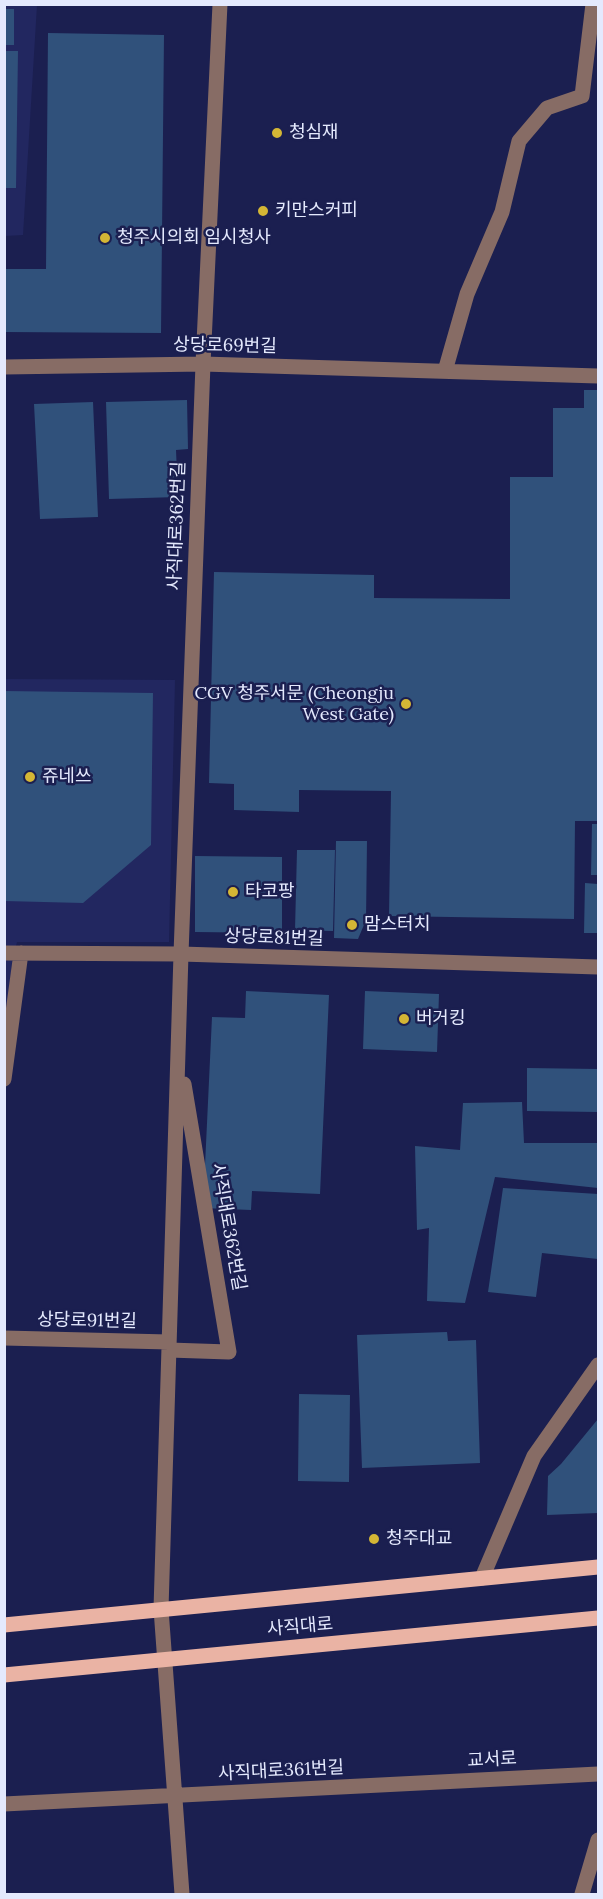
<!DOCTYPE html>
<html>
<head>
<meta charset="utf-8">
<style>
	body { margin:0 }
	#map { position:relative; width:603px; height:1899px; overflow:hidden; background:#1b1f50; font-family:Lora,serif }
	canvas { display:block }
	.frame { position:absolute; inset:0; border:6px solid #e4e9fd; pointer-events:none }
</style>
</head>
<body>
<div id="map">
<canvas width="603" height="1899"></canvas>
<div class="frame"></div>
</div>
<script>
const ctx = document.querySelector('canvas').getContext('2d');
ctx.lineJoin = 'round';
function paint(path, color) { ctx.fillStyle = color; ctx.fill(path, 'evenodd'); }
const toPath = rows => new Path2D(rows.map(r => 'M' + r).join(''));
function trace(path, color, width, dash) { ctx.strokeStyle = color; ctx.lineWidth = width; ctx.lineCap = dash ? 'butt' : 'round'; ctx.setLineDash(dash || []); ctx.stroke(path); }
function drawText(font, color, halo, rows, align = 'center') {
  ctx.font = font + ' Lora,"Noto Sans KR",serif'; ctx.lineWidth = 5; ctx.setLineDash([]); ctx.textBaseline = 'middle'; ctx.strokeStyle = halo; ctx.fillStyle = color; for (const [text, x, y, turn = 0] of rows) {
    ctx.save(); ctx.translate(x, y); ctx.rotate((+turn || 0) * Math.PI / 180); ctx.textAlign = isNaN(turn) ? turn : align; if (halo) ctx.strokeText(text, 0, 0); ctx.fillText(text, 0, 0); ctx.restore();
  }
}
paint(toPath([
	[5,5,37,5,23,235,5,236],
	[5,679,175,680,169,942,17,942,12,962,5,1037]
]), '#222760');
paint(toPath([
	[4,9,14,9,14,45,4,45],
	[48,33,164,35,161,333,4,332,4,269,46,269],
	[4,51,18,51,16,188,4,188],
	[584,390,598,390,598,821,575,821,574,919,389,916,391,791,299,790,299,812,234,810,234,784,209,783,214,572,374,575,374,598,510,599,510,477,553,477,553,408,584,408],
	[187,400,188,449,176,450,178,497,109,499,106,402],
	[93,402,98,517,40,519,34,404],
	[4,691,153,693,151,845,83,903,4,901],
	[592,824,598,824,598,875,591,875],
	[336,841,367,841,366,920,358,939,334,938],
	[297,850,335,850,333,931,295,930],
	[195,856,282,857,282,933,195,932],
	[585,883,598,884,598,933,584,933],
	[246,991,329,995,320,1194,252,1191,251,1210,203,1208,212,1017,245,1018],
	[365,991,439,994,437,1052,363,1049],
	[527,1068,598,1069,598,1112,527,1111],
	[522,1102,524,1143,598,1143,598,1188,495,1177,465,1303,427,1301,429,1228,417,1230,415,1146,460,1150,463,1103],
	[503,1188,598,1194,598,1259,542,1253,536,1297,488,1292],
	[447,1332,448,1341,476,1340,480,1463,362,1468,357,1335],
	[299,1394,350,1395,349,1482,298,1481],
	[598,1419,598,1513,547,1515,548,1476,561,1464]
]), '#30517b');
trace(toPath([
	[4,367,203,364,598,376],
	[445,371,467,294,502,212,519,141,547,108,582,96,593,4],
	[4,953,181,954,598,967],
	[4,1079,21,953],
	[4,1338,169,1342],
	[169,1350,229,1352,184,1084],
	[482,1578,534,1456,598,1365],
	[4,1804,598,1774],
	[182,1894,161,1609,181,954,203,364,220,4],
	[582,1894,598,1840]
]), '#876c65', 15);
trace(toPath([
	[4,1625,598,1567],
	[4,1675,598,1618]
]), '#eab3a4', 15);
for (const [x, y, r, color] of [
	[277,133,6,"#d4b635"],
	[263,211,6,"#d4b635"],
	[105,238,6,"#d4b635"],
	[406,704,6,"#d4b635"],
	[30,777,6,"#d4b635"],
	[233,892,6,"#d4b635"],
	[352,925,6,"#d4b635"],
	[404,1019,6,"#d4b635"],
	[374,1539,6,"#d4b635"]
]) { const dot = new Path2D(); dot.arc(x, y, r, 0, 2 * Math.PI); ctx.fillStyle = color; ctx.fill(dot); trace(dot, '#1b1f50', 2); }
drawText('18px', '#e4e9fd', '#1b1f50', [
	["청심재",289,133],
	["키만스커피",275,211],
	["청주시의회 임시청사",117,238],
	["CGV 청주서문 (Cheongju",394,694,"right"],
	["West Gate)",394,715,"right"],
	["쥬네쓰",42,777],
	["타코팡",245,892],
	["맘스터치",364,925],
	["버거킹",416,1019],
	["청주대교",386,1539]
], 'left');
drawText('18px', '#e4e9fd', '#1b1f50', [
	["상당로69번길",225,346,1],
	["사직대로362번길",177,526,-88],
	["상당로81번길",274,938,2],
	["사직대로362번길",228,1227,80],
	["상당로91번길",87,1321,1],
	["사직대로",300,1627,-5],
	["교서로",492,1760,-3],
	["사직대로361번길",281,1771,-3]
]);
</script>
</body>
</html>
